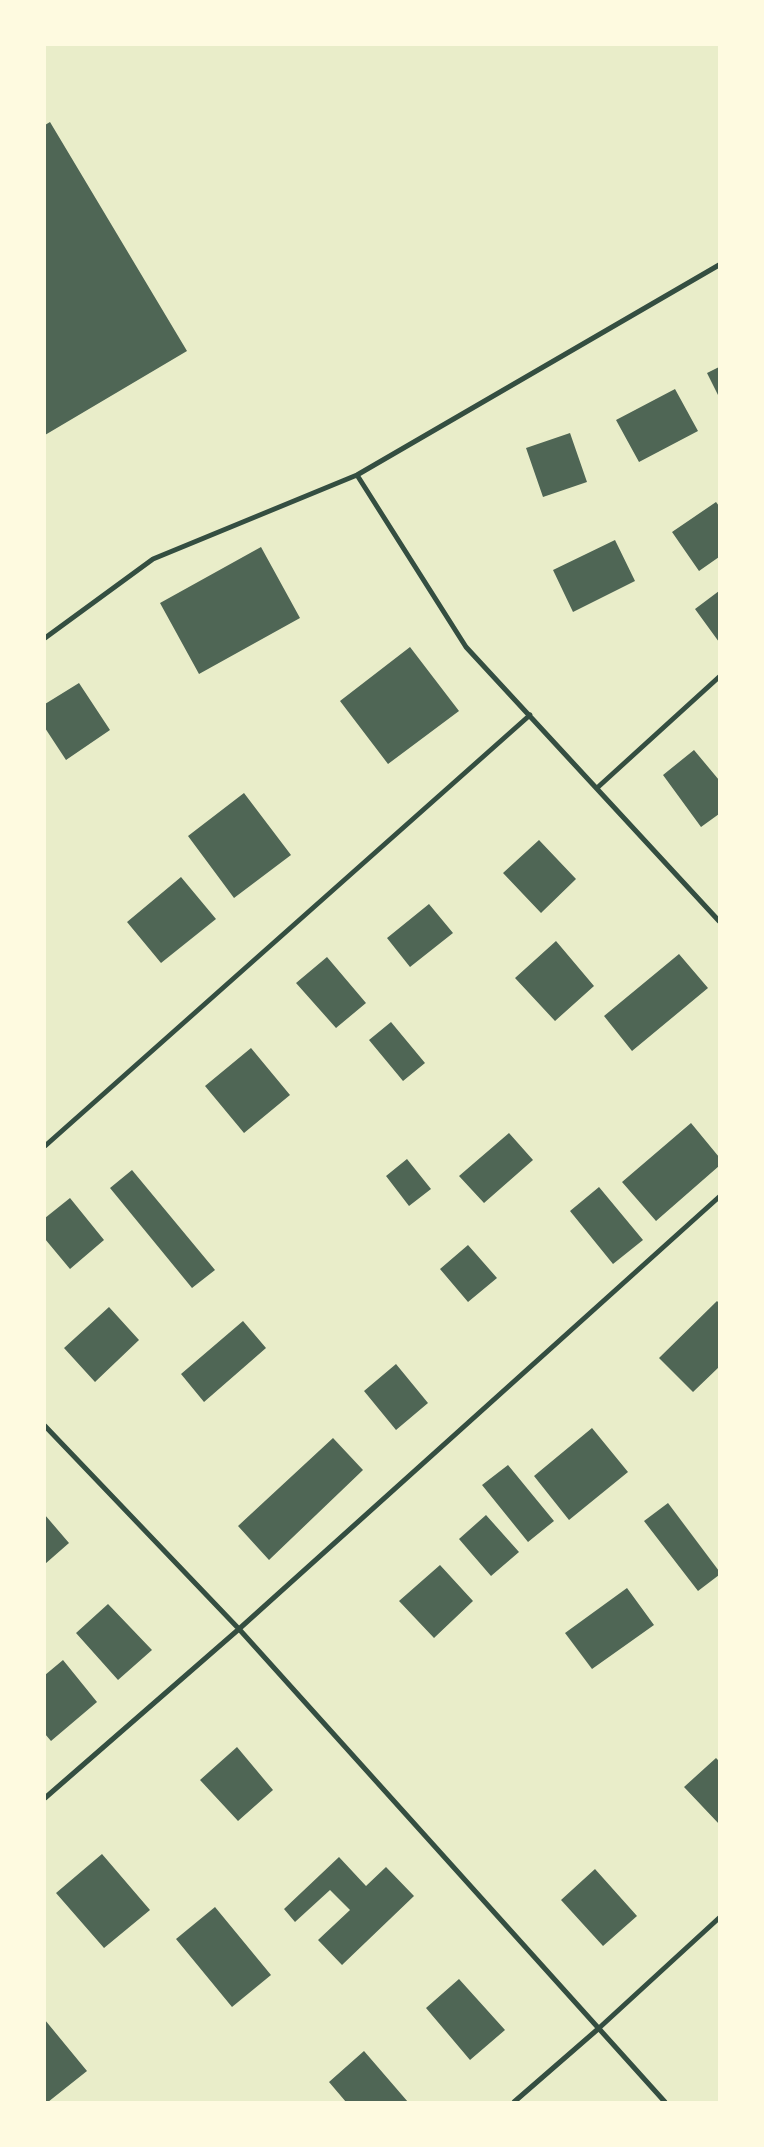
<!DOCTYPE html>
<html>
<head>
<meta charset="utf-8">
<style>
	body { margin:0 }
	#map { position:relative; width:764px; height:2147px; overflow:hidden; background:#e9edc9; font-family:Mulish,sans-serif }
	canvas { display:block }
	.frame { position:absolute; inset:0; border:46px solid #fefae0; pointer-events:none }
</style>
</head>
<body>
<div id="map">
<canvas width="764" height="2147"></canvas>
<div class="frame"></div>
</div>
<script>
const ctx = document.querySelector('canvas').getContext('2d');
ctx.lineJoin = 'round';
function paint(path, color) { ctx.fillStyle = color; ctx.fill(path, 'evenodd'); }
const toPath = rows => new Path2D(rows.map(r => 'M' + r).join(''));
function trace(path, color, width, dash) { ctx.strokeStyle = color; ctx.lineWidth = width; ctx.lineCap = dash ? 'butt' : 'round'; ctx.setLineDash(dash || []); ctx.stroke(path); }
paint(toPath([
	[50,122,187,351,45,435,45,125],
	[719,367,719,397,707,373],
	[675,389,698,431,639,462,616,420],
	[570,433,587,482,543,497,526,448],
	[716,502,719,506,719,557,699,571,672,532],
	[615,540,635,581,573,612,553,570],
	[261,547,300,618,199,674,160,603],
	[719,591,719,642,695,609],
	[410,647,459,711,388,764,340,701],
	[79,683,110,730,66,760,45,728,45,704],
	[694,750,719,780,719,814,701,827,663,775],
	[244,793,291,855,234,898,188,836],
	[539,840,576,879,541,913,503,873],
	[181,877,216,919,161,963,127,922],
	[429,904,453,933,410,967,387,938],
	[556,941,594,986,555,1021,515,978],
	[679,954,708,988,632,1051,604,1016],
	[327,957,366,1003,336,1028,296,983],
	[391,1022,425,1063,403,1081,369,1040],
	[251,1048,290,1095,244,1133,205,1086],
	[691,1123,719,1157,719,1166,656,1221,622,1182],
	[509,1133,533,1160,484,1203,459,1176],
	[407,1159,431,1189,409,1206,386,1176],
	[132,1170,215,1270,192,1288,110,1188],
	[599,1187,643,1240,613,1264,570,1211],
	[70,1198,104,1240,70,1269,45,1239,45,1218],
	[468,1245,497,1278,468,1302,440,1269],
	[717,1301,719,1303,719,1367,693,1392,659,1358],
	[109,1307,139,1340,95,1382,64,1348],
	[243,1321,266,1348,204,1402,181,1374],
	[396,1364,428,1403,396,1430,364,1391],
	[592,1428,628,1472,569,1520,534,1476],
	[333,1438,363,1470,269,1560,238,1526],
	[508,1465,554,1521,528,1542,482,1485],
	[668,1503,719,1571,719,1575,698,1591,644,1521],
	[45,1515,69,1543,45,1564],
	[486,1515,519,1552,491,1576,459,1539],
	[440,1565,473,1601,434,1638,399,1601],
	[627,1588,654,1625,592,1669,565,1633],
	[108,1604,152,1650,118,1680,76,1633],
	[63,1660,97,1702,51,1741,45,1734,45,1675],
	[237,1747,273,1790,238,1821,200,1780],
	[716,1758,719,1761,719,1824,684,1787],
	[102,1854,150,1910,104,1948,56,1893],
	[339,1857,366,1886,386,1867,414,1896,342,1965,318,1940,350,1910,330,1890,295,1922,284,1909],
	[595,1869,637,1916,603,1946,561,1900],
	[215,1907,271,1975,232,2007,176,1939],
	[459,1979,505,2030,470,2060,426,2008],
	[45,2020,87,2071,48,2102,45,2102],
	[364,2051,408,2102,346,2102,329,2082]
]), '#4f6655');
trace(toPath([
	[357,475,466,647,719,921],
	[45,638,153,559,357,475,719,265],
	[597,788,719,677],
	[45,1146,530,715],
	[45,1426,239,1629,665,2102],
	[45,1798,239,1629,719,1197],
	[514,2102,598,2029,719,1918]
]), '#344e41', 5);
</script>
</body>
</html>
